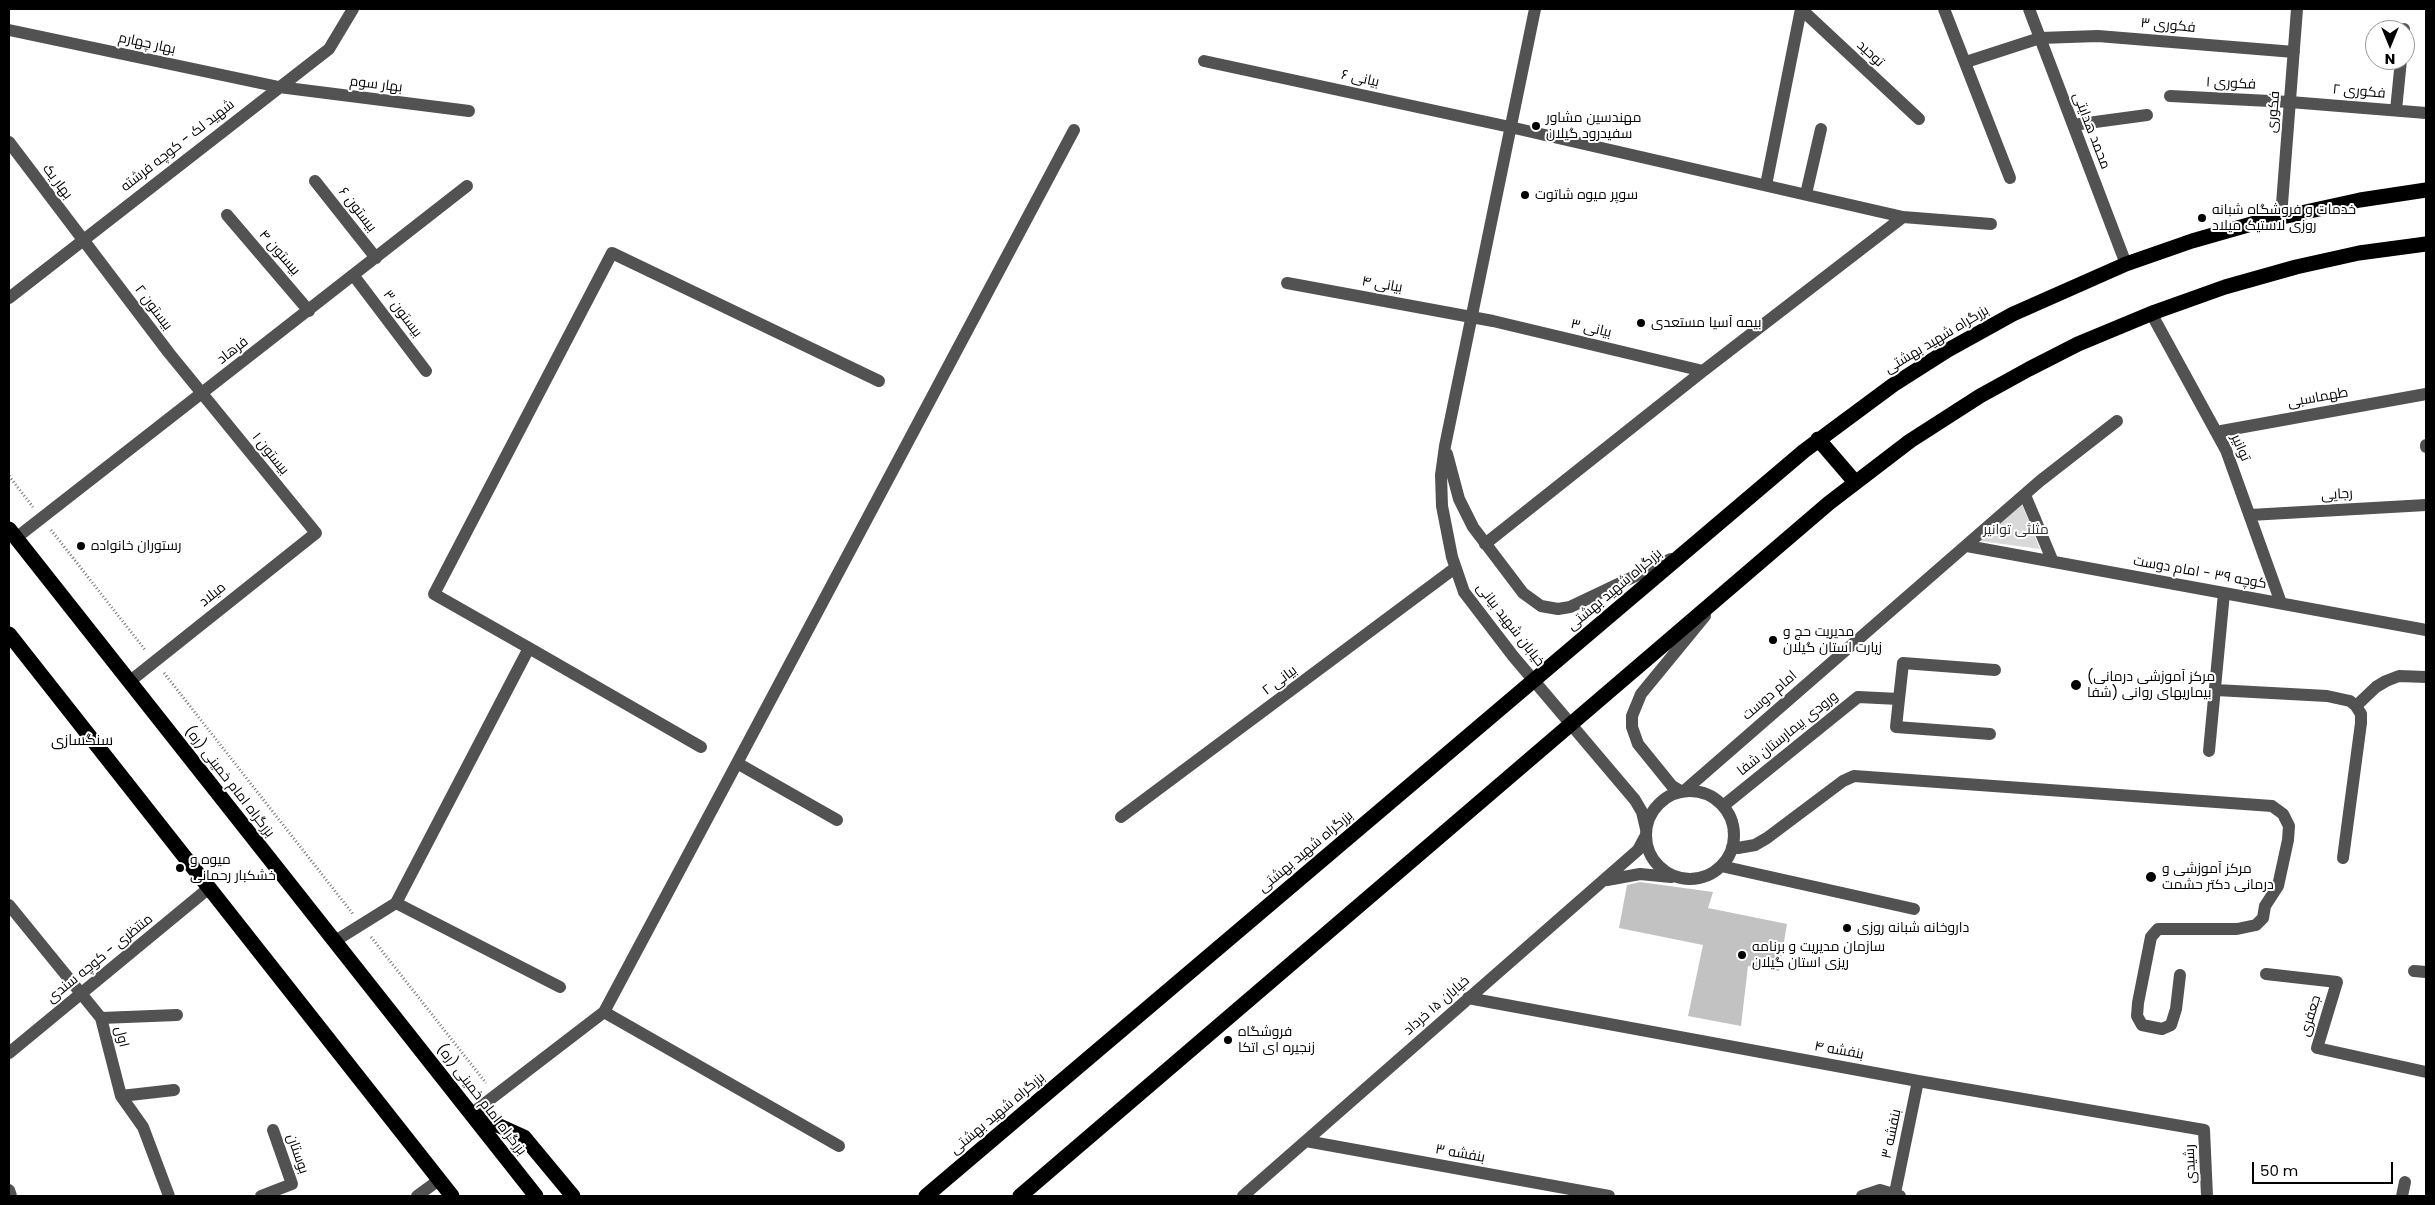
<!DOCTYPE html>
<html>
<head>
<meta charset="utf-8">
<style>
	body { margin:0 }
	#map { position:relative; width:2435px; height:1205px; overflow:hidden; background:#fff; font-family:Poppins,sans-serif }
	canvas { display:block }
	.frame { position:absolute; inset:0; border:10px solid #000; pointer-events:none }
	.north { position:absolute; left:2365px; top:20px; width:50px; height:50px; box-sizing:border-box; background:#fff; border:1px solid #999; border-radius:50%; rotate:180deg; font-size:14px; font-weight:700; line-height:20px; text-align:center; color:#000 }
	.north::after { content:''; display:block; margin:auto; width:18px; height:22px; background:#000; clip-path:polygon(50% 0,100% 100%,50% 72%,0 100%) }
	.scale { position:absolute; left:2252px; top:1162px; width:141px; height:22px; box-sizing:border-box; border:2px solid #000; border-top:0; padding-left:6px; font-size:15px; line-height:18px; white-space:nowrap; color:#000; -webkit-text-stroke:4px #fff; paint-order:stroke }
</style>
</head>
<body>
<div id="map">
<canvas width="2435" height="1205"></canvas>
<div class="frame"></div>
<div class="north">N</div>
<div class="scale">50 m</div>
</div>
<script>
const ctx = document.querySelector('canvas').getContext('2d');
ctx.lineJoin = 'round';
function paint(path, color) { ctx.fillStyle = color; ctx.fill(path, 'evenodd'); }
const toPath = rows => new Path2D(rows.map(r => 'M' + r).join(''));
function trace(path, color, width, dash) { ctx.strokeStyle = color; ctx.lineWidth = width; ctx.lineCap = dash ? 'butt' : 'round'; ctx.setLineDash(dash || []); ctx.stroke(path); }
function drawText(font, color, halo, rows, align = 'center') {
  ctx.font = font + ' Poppins,Cairo,sans-serif'; ctx.lineWidth = 4; ctx.setLineDash([]); ctx.textBaseline = 'middle'; ctx.strokeStyle = halo; ctx.fillStyle = color; for (const [text, x, y, turn = 0] of rows) {
    ctx.save(); ctx.translate(x, y); ctx.rotate((+turn || 0) * Math.PI / 180); ctx.textAlign = isNaN(turn) ? turn : align; if (halo) ctx.strokeText(text, 0, 0); ctx.fillText(text, 0, 0); ctx.restore();
  }
}
paint(toPath([
	[2022,504,2040,549,1980,541]
]), '#d9d9d9');
paint(toPath([
	[1640,882,1713,892,1708,908,1787,924,1779,971,1748,966,1741,1026,1688,1016,1703,945,1619,928,1627,885]
]), '#c2c2c2');
trace(toPath([
	[9,476,33,507],
	[51,530,146,651],
	[164,673,353,914],
	[371,937,486,1083]
]), '#747474', 3, [1, 2.5]);
trace(toPath([
	[1535,9,1445,446,1441,475,1442,506,1452,557,1464,592,1513,656,1635,800,1642,812,1646,829],
	[1801,9,1919,119],
	[1944,9,2010,178],
	[2029,9,2126,264],
	[9,30,279,87,469,111],
	[2404,30,2404,29],
	[1204,61,1510,127,1903,217,1991,224],
	[1966,62,2040,38,2098,36,2294,52],
	[2170,96,2290,102,2426,113],
	[2396,110,2401,60],
	[2073,125,2147,115],
	[9,142,169,353,316,533,129,682],
	[315,181,376,258],
	[1766,185,1801,9],
	[1806,194,1821,129],
	[227,215,309,311],
	[2281,217,2297,9],
	[354,276,426,371],
	[1287,283,1493,321,1703,371],
	[9,298,329,49,353,9],
	[2151,313,2226,450,2281,603],
	[2216,432,2426,394],
	[2426,445,2426,447],
	[1447,454,1459,499,1473,527,1523,593,1541,606,1558,609,1570,607,1671,559],
	[2025,495,2053,562],
	[2250,515,2426,505],
	[16,538,467,186],
	[1485,544,1703,371,1903,217],
	[1967,546,2426,630],
	[529,648,434,594,612,253,879,381],
	[2216,690,2327,696,2350,701,2356,706,2361,714,2361,723,2343,858],
	[1899,699,1896,727,1990,734],
	[2356,706,2376,687,2386,681,2399,676,2426,677],
	[2209,751,2224,593],
	[737,763,1074,130],
	'1646 835a44 44 0 1 1 88 0a44 44 0 1 1-88 0Z',
	[1684,791,2040,481,2117,421],
	[1682,792,1672,786,1638,744,1632,727,1632,716,1641,694,1705,616],
	[1723,806,1858,697,1899,699,1903,663,1995,670],
	[1121,817,1455,568],
	[1732,847,1738,848,1755,845,1767,838,1843,781,1854,776,2272,806,2283,814,2289,826,2288,840,2278,886,2265,906,2263,918,2256,925,2237,929,2158,929,2151,937,2138,1003,2137,1016,2142,1025,2162,1029,2171,1025,2176,1009,2180,975],
	[1721,866,1914,909],
	[1607,880,1640,874,1671,877],
	[396,903,529,648,701,747],
	[9,905,101,1018,121,1096,143,1127,169,1196],
	[335,941,396,903,560,987],
	[2414,971,2426,972],
	[2266,974,2337,982,2317,1048,2426,1072],
	[1468,998,1918,1081,2204,1130,2207,1196],
	[604,1012,737,763,837,820],
	[101,1018,177,1015],
	[9,1053,209,888],
	[121,1096,174,1090],
	[471,1114,604,1012,839,1146],
	[1306,1141,1609,1196],
	[9,1190,11,1196],
	[1895,1193,1918,1081],
	[261,1196,292,1184,273,1130],
	[417,1196,439,1180],
	[1243,1196,1638,850,1646,835],
	[1862,1196,1880,1190,1900,1196],
	[2402,1196,2405,1182]
]), '#525252', 12);
trace(toPath([
	[1818,439,1855,482],
	[9,529,536,1196],
	[9,634,452,1196],
	[473,1114,524,1137,573,1196],
	[926,1196,1804,451,1893,385,1948,350,2013,314,2126,264,2192,241,2255,223,2360,200,2426,190],
	[1020,1196,1829,503,1910,441,1980,396,2029,369,2078,344,2155,312,2225,287,2296,267,2359,253,2426,244]
]), '#000', 15);
for (const [x, y, r, color] of [
	[1536,126,5,"#000"],
	[1525,195,5,"#000"],
	[2202,218,5,"#000"],
	[1641,323,5,"#000"],
	[81,546,5,"#000"],
	[1773,640,5,"#000"],
	[2076,685,6,"#000"],
	[180,868,5,"#000"],
	[2151,877,6,"#000"],
	[1847,928,5,"#000"],
	[1742,955,5,"#000"],
	[1228,1040,5,"#000"]
]) { const dot = new Path2D(); dot.arc(x, y, r, 0, 2 * Math.PI); ctx.fillStyle = color; ctx.fill(dot); trace(dot, '#fff', 2); }
drawText('14px', '#000', '#fff', [
	["فکوری ۳",2168,26,5],
	["بهار چهارم",147,44,12],
	["توحید",1870,54,43],
	["بیانی ۶",1360,79,12],
	["فکوری ۱",2231,84,3],
	["بهار سوم",376,85,7],
	["فکوری ۲",2359,92,5],
	["فکوری",2274,112,-85],
	["محمد هدایتی",2091,131,69],
	["شهید لک - کوچه فرشته",178,146,-38],
	["بهار یک",57,182,53],
	["بیستون ۶",357,210,52],
	["بیستون ۴",279,253,49],
	["بیانی ۴",1382,285,10],
	["بیستون ۲",153,308,53],
	["بیستون ۳",402,314,53],
	["بیانی ۳",1591,329,13],
	["بزرگراه شهید بهشتی",1937,340,-31],
	["فرهاد",233,351,-38],
	["طهماسبی",2318,398,-10],
	["توانیر",2240,448,66],
	["بیستون ۱",270,454,51],
	["رجایی",2337,495,-3],
	["کوچه ۳۹ - امام دوست",2200,573,10],
	["بزرگراه شهید بهشتی",1615,590,-40],
	["میلاد",213,595,-39],
	["خیابان شهید بیانی",1510,625,52],
	["بیانی ۲",1280,681,-37],
	["امام دوست",1770,696,-41],
	["ورودی بیمارستان شفا",1788,734,-39],
	["بزرگراه امام خمینی (ره)",229,782,52],
	["بزرگراه شهید بهشتی",1306,852,-40],
	["منتظری - کوچه سندی",100,959,-39],
	["خیابان ۱۵ خرداد",1437,1006,-41],
	["جعفری",2311,1016,-73],
	["اول",121,1037,76],
	["بنفشه ۴",1839,1051,10],
	["بزرگراه امام خمینی (ره)",481,1100,52],
	["بزرگراه شهید بهشتی",998,1114,-40],
	["بنفشه ۳",1892,1134,-78],
	["بوستان",297,1154,71],
	["بنفشه ۳",1460,1154,10],
	["رشیدی",2191,1164,-92]
]);
drawText('14px', '#000', '#fff', [
	["مهندسین مشاور",1546,118],
	["سفیدرود گیلان",1546,134],
	["سوپر میوه شاتوت",1535,195],
	["خدمات و فروشگاه شبانه",2212,210],
	["روزی لاستیک میلاد",2212,226],
	["بیمه آسیا مستعدی",1651,323],
	["رستوران خانواده",91,546],
	["مدیریت حج و",1783,632],
	["زیارت استان گیلان",1783,648],
	["(مرکز آموزشی درمانی",2087,677],
	["بیماریهای روانی (شفا",2087,693],
	["میوه و",190,860],
	["خشکبار رحمانی",190,876],
	["مرکز آموزشی و",2162,869],
	["‌درمانی دکتر حشمت",2162,885],
	["داروخانه شبانه روزی",1857,928],
	["سازمان مدیریت و برنامه",1752,947],
	["ریزی استان گیلان",1752,963],
	["فروشگاه",1238,1032],
	["زنجیره ای اتکا",1238,1048]
], 'left');
drawText('14px', '#303030', '#fff', [
	["مثلثی توانیر",2016,530]
]);
drawText('15px', '#000', '#fff', [
	["سنگسازی",82,741]
]);
</script>
</body>
</html>
